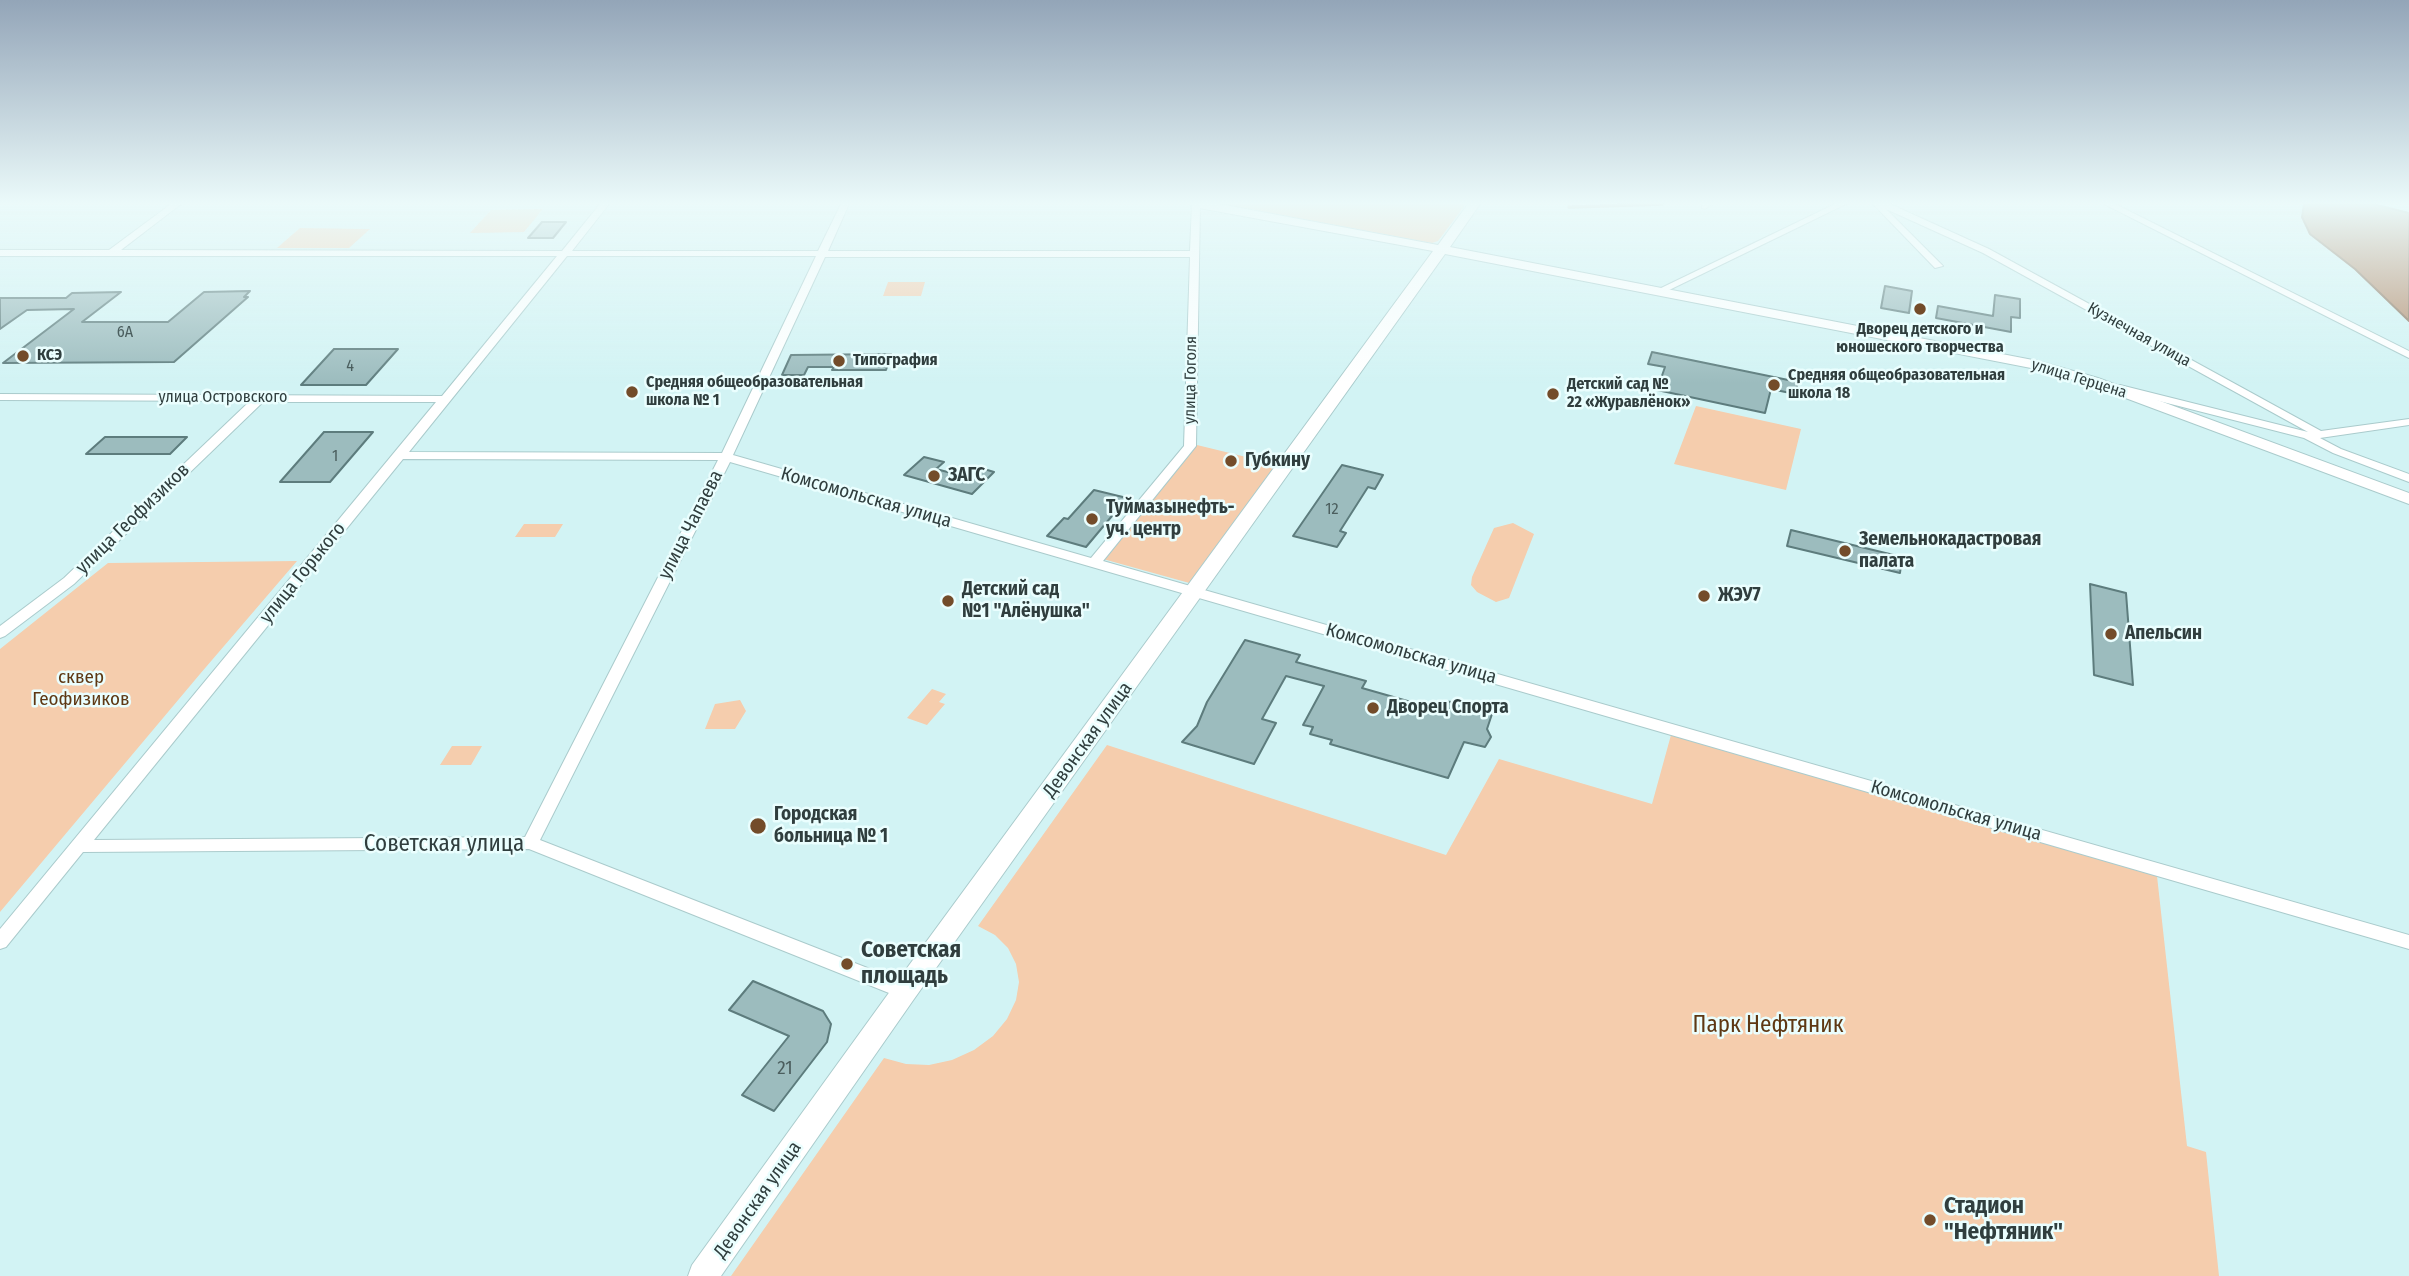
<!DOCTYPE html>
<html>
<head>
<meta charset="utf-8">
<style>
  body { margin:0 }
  canvas { display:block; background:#d2f3f4 }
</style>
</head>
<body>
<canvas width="2409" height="1276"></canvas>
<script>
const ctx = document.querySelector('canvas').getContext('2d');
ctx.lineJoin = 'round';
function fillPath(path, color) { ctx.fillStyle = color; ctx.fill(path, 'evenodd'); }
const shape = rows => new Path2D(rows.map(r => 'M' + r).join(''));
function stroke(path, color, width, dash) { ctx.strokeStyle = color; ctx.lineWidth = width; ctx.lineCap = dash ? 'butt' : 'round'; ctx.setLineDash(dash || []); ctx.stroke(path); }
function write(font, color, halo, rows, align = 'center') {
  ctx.font = font + ' "Fira Sans Condensed",sans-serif'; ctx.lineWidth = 5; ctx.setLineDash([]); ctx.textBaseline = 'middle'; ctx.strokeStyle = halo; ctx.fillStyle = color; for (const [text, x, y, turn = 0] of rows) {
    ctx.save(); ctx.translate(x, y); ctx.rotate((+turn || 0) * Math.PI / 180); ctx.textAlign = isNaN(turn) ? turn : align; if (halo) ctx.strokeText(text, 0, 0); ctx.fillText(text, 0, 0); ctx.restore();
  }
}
const green = shape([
  [1222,204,1466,204,1438,241,1432,243],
  [543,209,524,232,470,233,491,210],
  [300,228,370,229,349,248,277,248],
  [888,282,925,282,921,296,883,296],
  [1696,406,1801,429,1786,490,1674,464],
  [1197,445,1279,465,1193,584,1103,559],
  [1513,523,1534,534,1509,598,1496,602,1477,592,1471,585,1472,577,1494,528],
  [524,524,563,524,555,537,515,537],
  [297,561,200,674,0,912,0,649,108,563],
  [932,689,946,694,939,702,945,704,927,725,907,718],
  [740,700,746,711,735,729,705,729,715,704],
  [1671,735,2157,876,2187,1146,2206,1152,2219,1276,731,1276,884,1058,906,1064,929,1065,952,1060,974,1050,993,1036,1007,1019,1016,1000,1019,982,1016,964,1008,948,995,935,978,926,1107,745,1446,855,1499,759,1652,804],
  [452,746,482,746,471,765,440,765]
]);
const water = shape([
  [2304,204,2373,204,2409,213,2409,321,2355,269,2310,234,2302,217,2304,204]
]);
const stream = shape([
  [1569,207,1662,204]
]);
const building = shape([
  [542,222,566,222,553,238,528,238,542,222],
  [1885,286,1912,291,1909,313,1881,308,1885,286],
  [250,291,244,297,248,297,174,362,3,363,74,309,27,310,0,329,0,298,66,298,72,293,121,292,82,322,168,322,204,292,250,291],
  [1995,295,2020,299,2020,318,2011,317,2011,332,1936,318,1938,306,1993,316,1995,295],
  [334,349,398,349,366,385,301,385,334,349],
  [1652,352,1798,382,1795,394,1771,389,1765,413,1657,390,1665,367,1648,364,1652,352],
  [891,354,886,370,832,370,834,367,808,367,804,375,782,375,791,355,891,354],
  [324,432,373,432,330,482,280,482,324,432],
  [105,437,187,437,170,454,86,454,105,437],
  [924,457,944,462,936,469,963,476,974,466,994,472,972,494,904,475,924,457],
  [1342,465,1383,475,1375,489,1368,487,1340,531,1346,533,1337,547,1293,536,1342,465],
  [1094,490,1127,498,1086,547,1047,536,1064,518,1068,519,1094,490],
  [1791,530,1902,557,1900,573,1787,546,1791,530],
  [2090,584,2126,593,2133,685,2094,675,2090,584],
  [1245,640,1300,655,1296,662,1366,681,1362,688,1439,710,1443,701,1469,704,1492,714,1487,729,1491,737,1485,747,1464,742,1448,778,1330,744,1332,740,1310,734,1313,727,1303,725,1324,686,1286,676,1262,719,1276,723,1254,764,1182,742,1197,726,1207,702,1245,640],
  [753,981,823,1011,831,1024,827,1042,774,1111,742,1095,789,1036,729,1010,753,981]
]);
const minor = shape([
  [171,204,181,204,121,250,562,251,600,204,609,204,572,251,818,251,841,204,849,204,828,251,1190,251,1192,204,1200,204,1196,446,1103,561,2409,935,2409,949,730,462,540,840,911,985,914,991,911,997,905,999,899,997,529,849,83,852,6,947,0,949,0,929,436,402,263,402,74,584,5,636,0,638,0,626,64,578,250,401,0,400,0,394,442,396,557,256,0,256,0,250,109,250,171,204],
  [567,256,816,256,722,453,409,452,567,256],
  [825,257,1190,257,1184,446,1091,558,733,455,825,257],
  [403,459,718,460,525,837,94,840,403,459],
  [1702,204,1712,204,1705,209,1702,208,1702,204],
  [1835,204,1846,204,1665,292,1657,290,1835,204],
  [1873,204,1890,204,1989,249,2321,431,2409,419,2409,425,2320,438,2341,449,2409,474,2409,482,2333,453,2304,438,2116,390,2116,386,2120,385,2308,432,1983,253,1886,209,1943,266,1935,268,1873,204],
  [2104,204,2115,204,2409,351,2409,358,2104,204]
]);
const major = shape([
  [1193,204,1219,204,1438,245,1468,204,1480,204,1450,247,2038,361,2098,378,2409,493,2409,504,2088,384,2031,368,1445,254,914,999,721,1276,688,1276,692,1265,896,983,1433,251,1199,208,1193,204]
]);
const markers = [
  [1920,309,7,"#734c2a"],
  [23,356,7,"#734c2a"],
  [839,361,7,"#734c2a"],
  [1774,385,7,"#734c2a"],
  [632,392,7,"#734c2a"],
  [1553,394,7,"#734c2a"],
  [1231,461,7,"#734c2a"],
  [934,476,7,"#734c2a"],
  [1092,519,7,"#734c2a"],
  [1845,551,7,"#734c2a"],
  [1704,596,7,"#734c2a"],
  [948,601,7,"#734c2a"],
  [2111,634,7,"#734c2a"],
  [1373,708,7,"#734c2a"],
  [758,826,9,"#734c2a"],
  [847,964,7,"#734c2a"],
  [1930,1220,7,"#734c2a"]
];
const farPoinames = [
  ["Дворец детского и",1920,330,"center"],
  ["юношеского творчества",1920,348,"center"],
  ["КСЭ",37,356],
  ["Типография",853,361],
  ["Средняя общеобразовательная",1788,376],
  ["школа 18",1788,394],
  ["Средняя общеобразовательная",646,383],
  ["школа № 1",646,401],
  ["Детский сад №",1567,385],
  ["22 «Журавлёнок»",1567,403]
];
const numberNames = [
  ["6А",125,333],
  ["4",350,367],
  ["1",335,457],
  ["12",1332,510]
];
const farStreetnames = [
  ["Кузнечная улица",2139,335,29],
  ["улица Герцена",2079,379,17],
  ["улица Гоголя",1191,380,-89],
  ["улица Островского",223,398]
];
const poiNames = [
  ["Губкину",1245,461],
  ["ЗАГС",948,476],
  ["Туймазынефть-",1106,508],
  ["уч. центр",1106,530],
  ["Земельнокадастровая",1859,540],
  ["палата",1859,562],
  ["Детский сад",962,590],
  ["№1 \"Алёнушка\"",962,612],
  ["ЖЭУ7",1718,596],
  ["Апельсин",2125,634],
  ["Дворец Спорта",1387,708],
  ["Городская",774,815],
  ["больница № 1",774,837]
];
const streetNames = [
  ["Комсомольская улица",866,498,16],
  ["улица Геофизиков",133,519,-44],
  ["улица Чапаева",691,525,-63],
  ["улица Горького",303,573,-51],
  ["Комсомольская улица",1411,654,16],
  ["Девонская улица",1088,740,-54],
  ["Комсомольская улица",1956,811,16],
  ["Девонская улица",758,1200,-55]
];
const parkNames = [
  ["cквер",81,678],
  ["Геофизиков",81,700]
];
const nearNumbernames = [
  ["21",785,1069]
];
const nearStreetnames = [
  ["Советская улица",444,845]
];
const nearPoinames = [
  ["Советская",861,951],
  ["площадь",861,977],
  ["Стадион",1944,1207],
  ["\"Нефтяник\"",1944,1233]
];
const nearParknames = [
  ["Парк Нефтяник",1768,1026]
];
fillPath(green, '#f5cdad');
fillPath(water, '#b58f71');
stroke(water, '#8d7762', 2);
stroke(stream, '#8d7762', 3.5);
fillPath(building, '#9cbcbe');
stroke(building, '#5d7c7d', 2);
stroke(minor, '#aacbcc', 2);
stroke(major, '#aacbcc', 2);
fillPath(minor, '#fff');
fillPath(major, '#fff');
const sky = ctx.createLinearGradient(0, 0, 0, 383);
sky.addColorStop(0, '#93a5b8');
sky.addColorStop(0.53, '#ebfafa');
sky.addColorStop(1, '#ebfafa00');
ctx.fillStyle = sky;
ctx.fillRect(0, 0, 2409, 383);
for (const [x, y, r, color] of markers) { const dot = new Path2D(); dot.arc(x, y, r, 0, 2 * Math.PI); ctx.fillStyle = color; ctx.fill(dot); stroke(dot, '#eafefe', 2.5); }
write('bold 16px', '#303e3e', '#eafefe', farPoinames, 'left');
write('16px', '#4b5e5e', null, numberNames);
write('16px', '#303e3e', '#eafefe', farStreetnames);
write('bold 19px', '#303e3e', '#eafefe', poiNames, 'left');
write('19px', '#303e3e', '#eafefe', streetNames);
write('19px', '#5e3813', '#eafefe', parkNames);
write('19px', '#4b5e5e', null, nearNumbernames);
write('23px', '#303e3e', '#eafefe', nearStreetnames);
write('bold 23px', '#303e3e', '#eafefe', nearPoinames, 'left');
write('23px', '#5e3813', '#eafefe', nearParknames);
</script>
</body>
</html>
